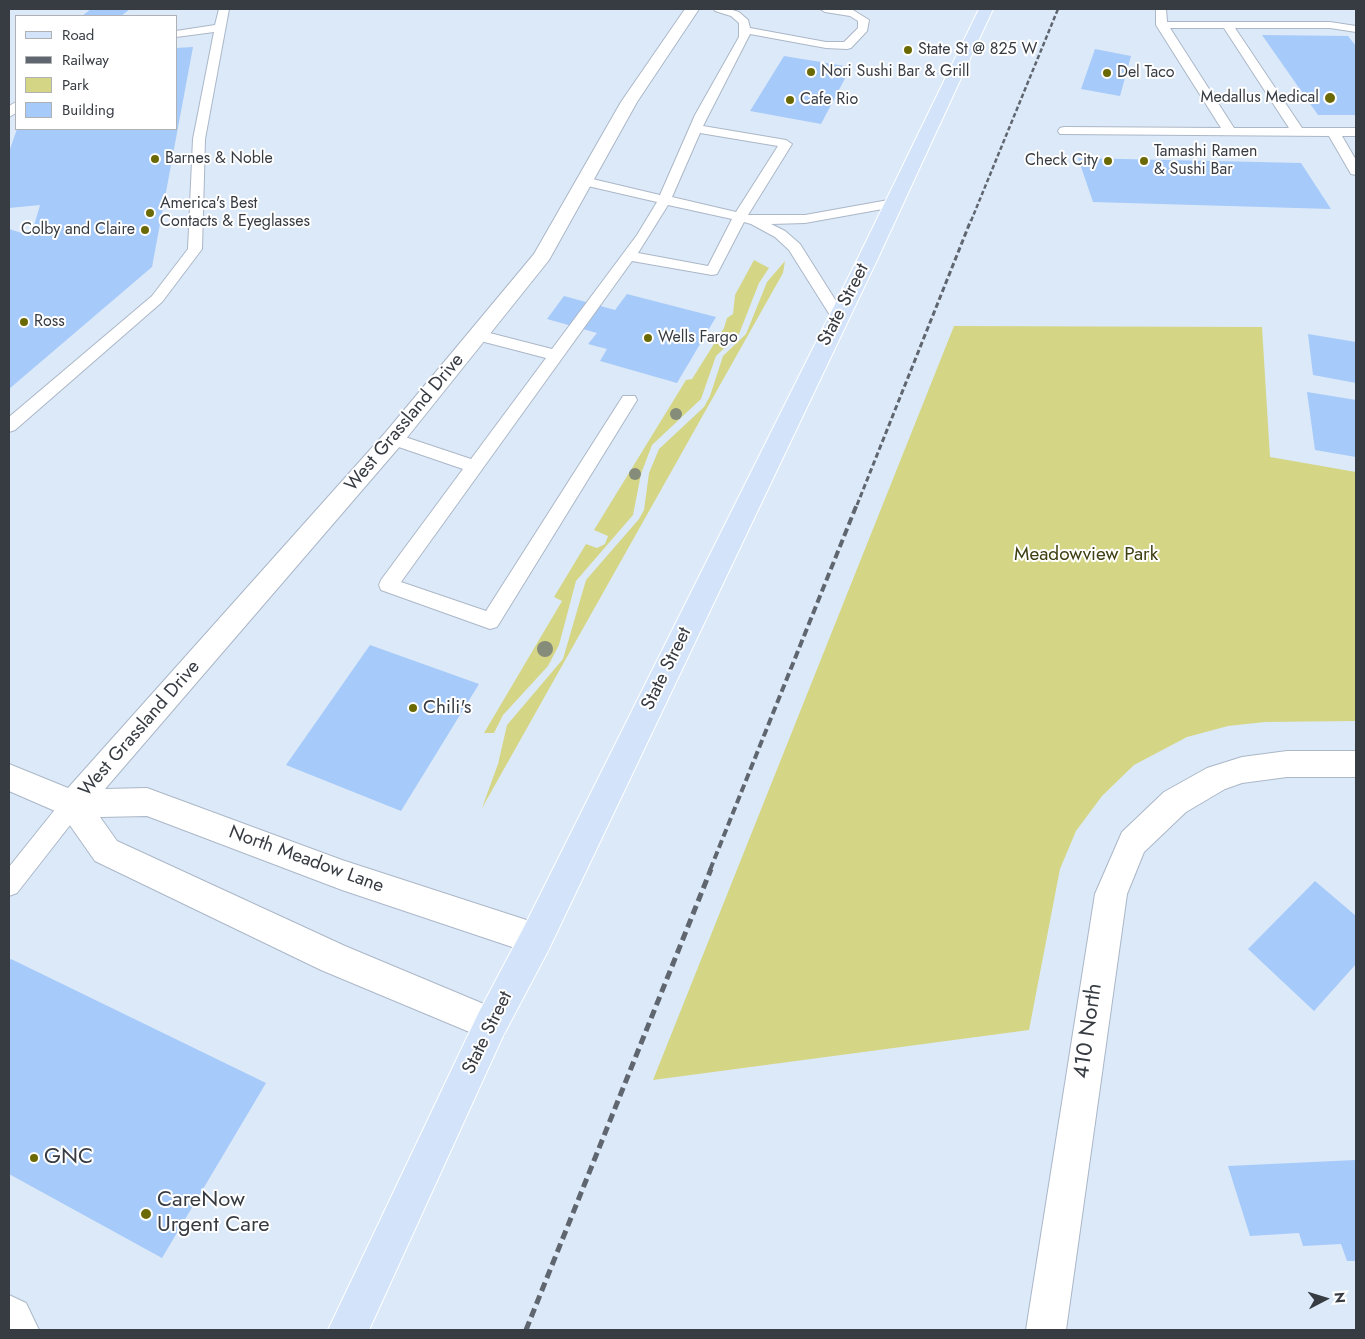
<!DOCTYPE html>
<html>
<head>
<meta charset="utf-8">
<style>
  body { margin:0 }
  #map { position:relative; width:1365px; height:1339px; overflow:hidden; background:#dce9f9; font-family:Jost,sans-serif }
  canvas { display:block }
  .frame { position:absolute; inset:0; border:10px solid #373c43; pointer-events:none }
  .legend { position:absolute; left:15px; top:15px; width:162px; height:115px; box-sizing:border-box; background:#fff; border:1px solid #afb1b4; margin:0; padding:6px 9px; list-style:none; font-size:15px; color:#373c43 }
  .legend li { display:flex; align-items:center; gap:10px; height:25px }
  .legend b { width:25px; border:1px solid #afb1b4 }
  .north { position:absolute; left:1300px; top:1274px; width:50px; height:50px; -webkit-text-stroke:4px #fff; paint-order:stroke; rotate:85deg; font-size:14px; font-weight:700; line-height:20px; text-align:center; color:#373c43 }
  .north::after { content:''; display:block; margin:auto; width:18px; height:22px; background:#373c43; clip-path:polygon(50% 0,100% 100%,50% 72%,0 100%) }
</style>
</head>
<body>
<div id="map">
<canvas width="1365" height="1339"></canvas>
<div class="frame"></div>
<ul class="legend">
<li><b style="height:6px;background:#d2e3fa"></b>Road</li>
<li><b style="height:6px;background:#5f666f"></b>Railway</li>
<li><b style="height:14px;background:#d5d685"></b>Park</li>
<li><b style="height:14px;background:#a6caf9"></b>Building</li>
</ul>
<div class="north">N</div>
</div>
<script>
const ctx = document.querySelector('canvas').getContext('2d');
ctx.lineJoin = 'round';
function fillPath(path, color) { ctx.fillStyle = color; ctx.fill(path, 'evenodd'); }
const shape = rows => new Path2D(rows.map(r => 'M' + r).join(''));
function stroke(path, color, width, dash) { ctx.strokeStyle = color; ctx.lineWidth = width; ctx.lineCap = dash ? 'butt' : 'round'; ctx.setLineDash(dash || []); ctx.stroke(path); }
function write(font, color, halo, rows, align = 'center') {
  ctx.font = font + ' Jost,sans-serif'; ctx.lineWidth = 4; ctx.setLineDash([]); ctx.textBaseline = 'middle'; ctx.strokeStyle = halo; ctx.fillStyle = color; for (const [text, x, y, turn = 0] of rows) {
    ctx.save(); ctx.translate(x, y); ctx.rotate((+turn || 0) * Math.PI / 180); ctx.textAlign = isNaN(turn) ? turn : align; if (halo) ctx.strokeText(text, 0, 0); ctx.fillText(text, 0, 0); ctx.restore();
  }
}
const green = shape([
  [754,260,769,268,759,283,739,334,716,356,701,399,652,445,641,474,633,515,576,581,559,645,548,666,503,715,494,733,484,733,562,601,554,597,586,544,597,548,605,544,608,536,594,530,686,380,692,379,724,328,727,318,733,314,735,295],
  [785,261,783,273,482,808,498,764,507,725,563,659,586,580,639,519,644,510,649,473,659,449,704,407,710,396,723,356,746,334,767,282],
  [954,326,1262,327,1270,457,1356,472,1356,721,1265,722,1228,726,1187,737,1134,765,1102,796,1076,831,1060,869,1029,1030,653,1080]
]);
const building = shape([
  [91,9,130,9,121,16,82,16],
  [1262,35,1348,36,1356,46,1356,115,1318,115],
  [193,47,152,267,9,389,9,229,31,236,40,205,9,208,9,152,17,129,176,129,176,48],
  [1095,49,1131,56,1120,96,1081,89],
  [784,56,851,67,821,124,750,111],
  [1078,158,1301,163,1331,209,1093,202],
  [627,294,716,317,677,383,600,361,607,349,588,344,597,333,547,319,564,296,615,310],
  [1308,334,1356,342,1356,383,1313,375],
  [1307,392,1356,400,1356,457,1315,450],
  [370,645,479,684,401,811,286,765],
  [1315,881,1356,916,1356,964,1314,1011,1248,949],
  [11,959,266,1083,162,1258,9,1174,9,961],
  [1356,1160,1356,1261,1347,1261,1341,1244,1303,1246,1299,1233,1250,1236,1228,1166]
]);
const service = shape([
  [219,9,229,9,205,139,202,249,162,302,15,430,9,432,9,417,152,296,188,249,193,139,214,32,176,37,176,31,215,25,219,9],
  [714,9,729,9,739,12,748,20,750,28,826,42,844,42,858,28,858,21,850,16,825,12,820,9,853,10,869,20,867,31,851,48,847,49,826,48,750,34,703,126,786,140,792,144,748,215,805,215,894,199,899,200,901,203,894,207,805,223,771,224,785,231,800,244,846,317,843,320,833,320,789,250,775,237,751,224,744,222,717,274,712,275,632,261,401,582,486,611,623,396,635,396,637,400,497,627,490,629,381,590,379,585,381,580,463,469,387,443,385,439,387,435,393,433,471,459,546,358,473,339,470,335,478,330,552,349,637,235,657,202,579,184,577,181,584,177,660,195,695,115,739,37,739,23,731,16,715,11,714,9],
  [700,133,778,146,736,212,672,197,700,133],
  [668,205,732,219,708,266,638,253,668,205],
  [1156,9,1166,9,1167,22,1330,22,1356,26,1356,32,1330,28,1235,28,1302,128,1356,128,1356,136,1342,136,1356,160,1356,175,1351,174,1329,136,1060,134,1058,131,1060,128,1064,127,1221,128,1156,25,1156,9],
  [1170,28,1224,28,1289,128,1234,128,1170,28],
  [16,102,16,113,9,117,9,106,16,102],
  [73,794,81,797,84,804,81,811,17,893,9,896,9,867,65,797,73,794],
  [9,1295,26,1303,39,1330,9,1330,9,1295]
]);
const minor = shape([
  [1287,751,1356,751,1356,777,1287,777,1242,783,1225,789,1186,812,1144,852,1127,894,1066,1330,1026,1330,1095,894,1122,832,1164,792,1207,768,1242,757,1287,751]
]);
const tertiary = shape([
  [685,9,699,9,637,102,549,260,401,445,105,789,147,788,342,860,548,927,552,939,548,951,536,955,342,890,147,816,100,817,117,841,345,946,503,1012,508,1024,503,1036,491,1041,321,970,95,861,62,814,9,791,9,764,68,788,385,433,534,254,621,102,685,9]
]);
const primary = shape([
  [979,9,993,9,878,258,548,951,503,1036,369,1330,328,1330,479,1012,524,927,858,258,979,9]
]);
const railFar3 = shape([
  [971,221,1058,9]
]);
const railFar2 = shape([
  [857,505,971,220]
]);
const railFar1 = shape([
  [710,870,857,504]
]);
const rail = shape([
  [526,1330,711,869]
]);
const trees = [
  [676,414,6],
  [635,474,6],
  [545,649,8]
];
const markers = [
  [908,50,5,"#6a6904"],
  [811,72,5,"#6a6904"],
  [1107,73,5,"#6a6904"],
  [1330,98,6,"#6a6904"],
  [790,100,5,"#6a6904"],
  [155,159,5,"#6a6904"],
  [1108,161,5,"#6a6904"],
  [1144,161,5,"#6a6904"],
  [150,213,5,"#6a6904"],
  [145,230,5,"#6a6904"],
  [24,322,5,"#6a6904"],
  [648,338,5,"#6a6904"],
  [413,708,5,"#6a6904"],
  [34,1158,5,"#6a6904"],
  [146,1214,6,"#6a6904"]
];
const farPoinames = [
  ["State St @ 825 W",918,50],
  ["Nori Sushi Bar & Grill",821,72],
  ["Del Taco",1117,73],
  ["Medallus Medical",1319,98,"right"],
  ["Cafe Rio",800,100],
  ["Tamashi Ramen",1154,152],
  ["& Sushi Bar",1154,170],
  ["Barnes & Noble",165,159],
  ["Check City",1098,161,"right"],
  ["America's Best",160,204],
  ["Contacts & Eyeglasses",160,222],
  ["Colby and Claire",135,230,"right"],
  ["Ross",34,322],
  ["Wells Fargo",658,338]
];
const streetNames = [
  ["State Street",844,305,-63],
  ["West Grassland Drive",405,423,-50],
  ["State Street",667,669,-64],
  ["West Grassland Drive",140,729,-49],
  ["North Meadow Lane",306,860,20],
  ["State Street",488,1033,-64]
];
const parkNames = [
  ["Meadowview Park",1086,555]
];
const poiNames = [
  ["Chili's",423,708]
];
const nearStreetnames = [
  ["410 North",1089,1031,-82]
];
const nearPoinames = [
  ["GNC",44,1158],
  ["CareNow",157,1201],
  ["Urgent Care",157,1226]
];
fillPath(green, '#d5d685');
fillPath(building, '#a6caf9');
stroke(service, '#abb7c7', 2);
stroke(minor, '#abb7c7', 2);
stroke(tertiary, '#abb7c7', 2);
stroke(primary, '#fff', 2);
fillPath(service, '#fff');
fillPath(minor, '#fff');
fillPath(tertiary, '#fff');
fillPath(primary, '#d2e3fa');
stroke(railFar3, '#5f666f', 2.5, [4.5, 2.5]);
stroke(railFar2, '#5f666f', 3, [5.5, 3]);
stroke(railFar1, '#5f666f', 4, [8, 4]);
stroke(rail, '#5f666f', 5, [9, 5]);
ctx.fillStyle = '#868c7a';
for (const [x, y, r] of trees) { ctx.beginPath(); ctx.arc(x, y, r, 0, 2 * Math.PI); ctx.fill(); }
for (const [x, y, r, color] of markers) { const dot = new Path2D(); dot.arc(x, y, r, 0, 2 * Math.PI); ctx.fillStyle = color; ctx.fill(dot); stroke(dot, '#fff', 2); }
write('16px', '#373c43', '#fff', farPoinames, 'left');
write('19px', '#373c43', '#fff', streetNames);
write('19px', '#3f3f13', '#fff', parkNames);
write('19px', '#373c43', '#fff', poiNames, 'left');
write('22px', '#373c43', '#fff', nearStreetnames);
write('22px', '#373c43', '#fff', nearPoinames, 'left');
</script>
</body>
</html>
